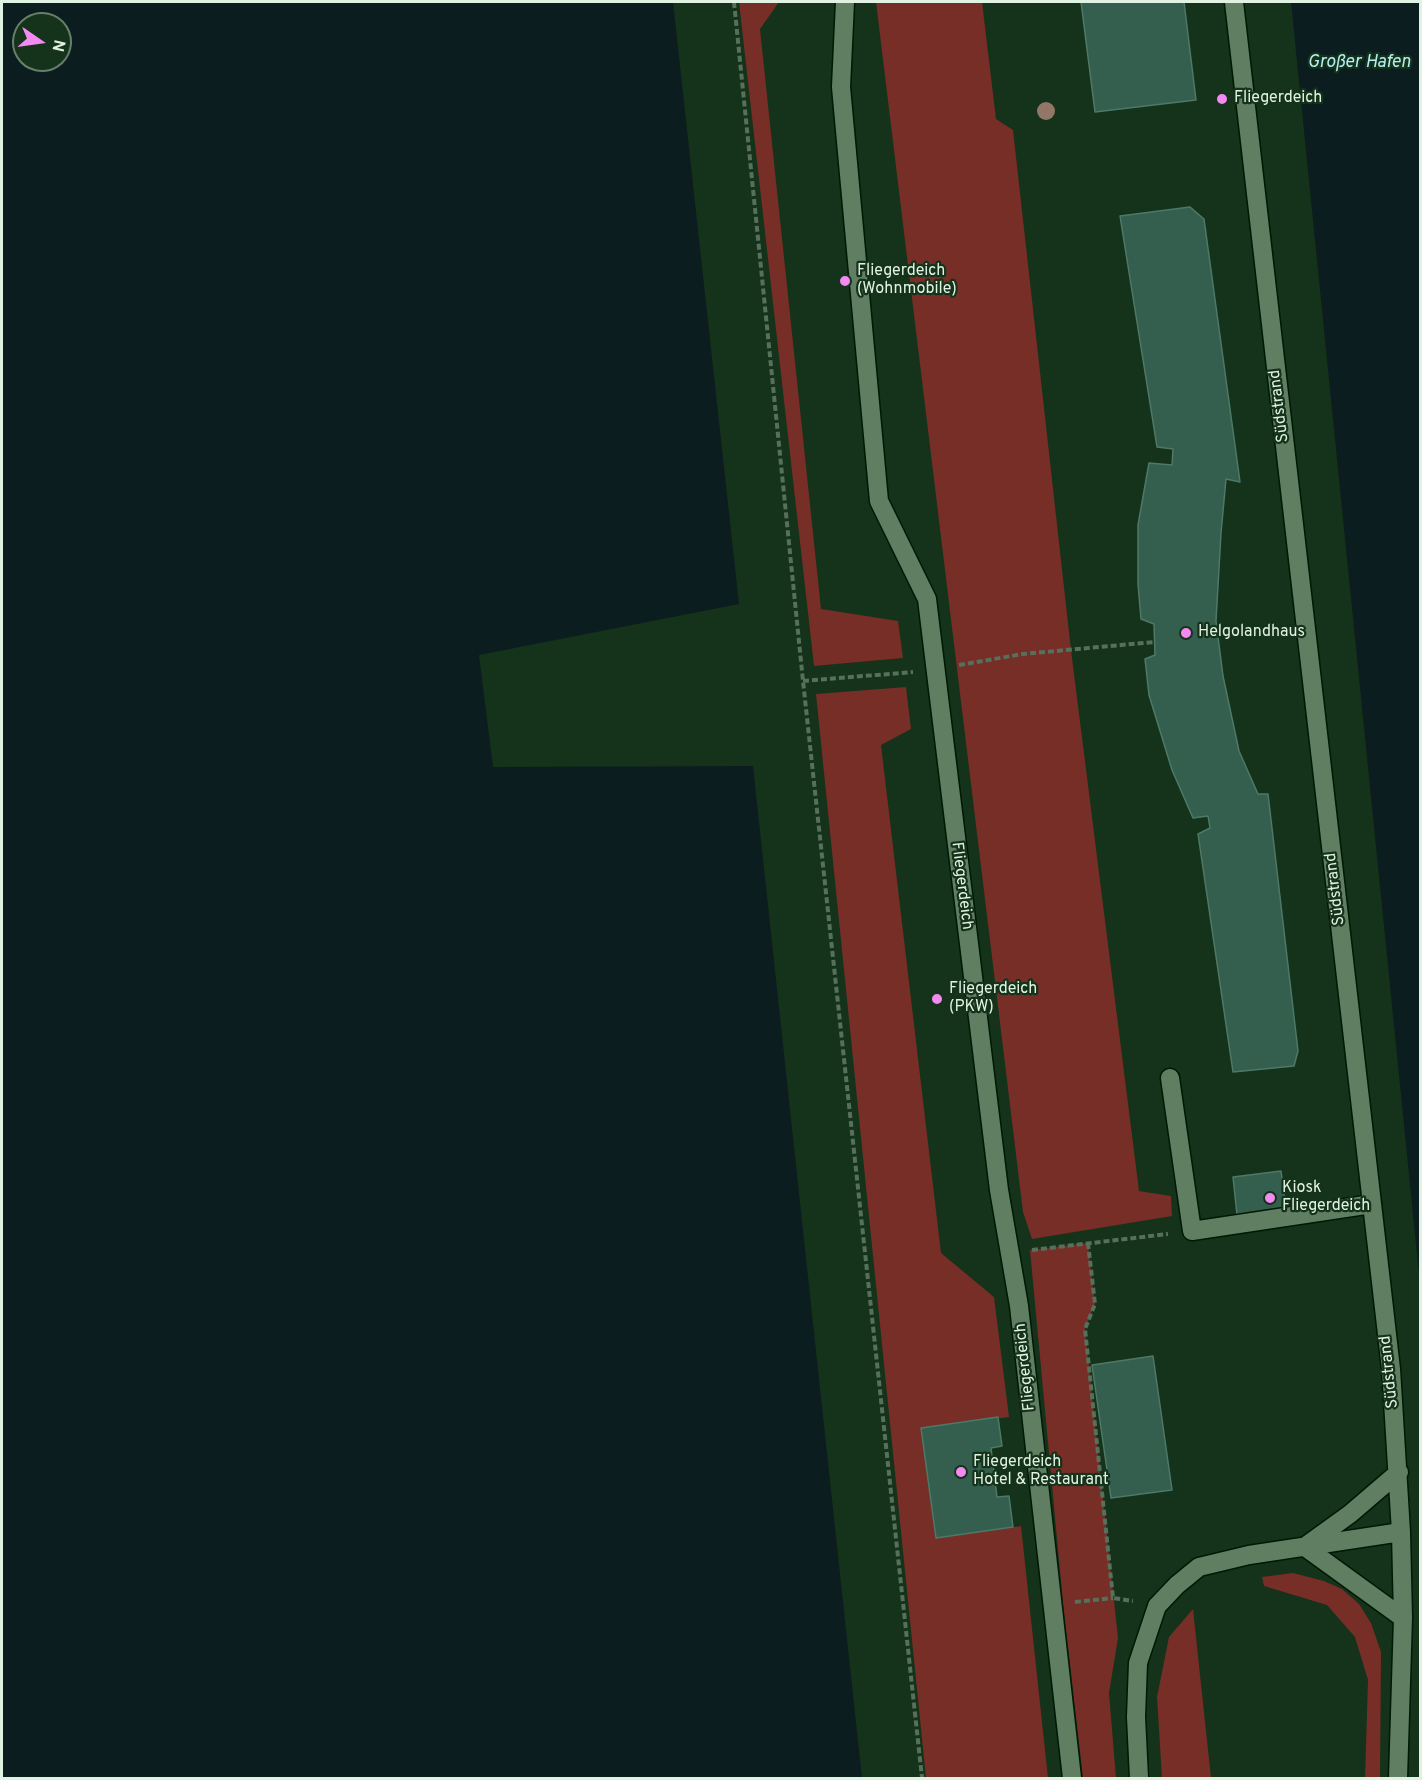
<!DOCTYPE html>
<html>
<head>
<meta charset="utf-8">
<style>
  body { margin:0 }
  #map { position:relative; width:1422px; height:1780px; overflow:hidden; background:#15321a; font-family:Overpass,sans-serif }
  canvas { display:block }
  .frame { position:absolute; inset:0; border:3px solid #e0f2e2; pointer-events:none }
  .north { position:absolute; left:12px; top:12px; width:60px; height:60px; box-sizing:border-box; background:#15321a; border:2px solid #667f6a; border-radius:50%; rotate:103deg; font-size:16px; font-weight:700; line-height:24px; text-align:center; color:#e0f2e2 }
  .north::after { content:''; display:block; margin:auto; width:21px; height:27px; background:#f38af1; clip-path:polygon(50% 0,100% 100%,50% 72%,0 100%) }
</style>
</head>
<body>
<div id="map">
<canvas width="1422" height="1780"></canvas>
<div class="frame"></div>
<div class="north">N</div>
</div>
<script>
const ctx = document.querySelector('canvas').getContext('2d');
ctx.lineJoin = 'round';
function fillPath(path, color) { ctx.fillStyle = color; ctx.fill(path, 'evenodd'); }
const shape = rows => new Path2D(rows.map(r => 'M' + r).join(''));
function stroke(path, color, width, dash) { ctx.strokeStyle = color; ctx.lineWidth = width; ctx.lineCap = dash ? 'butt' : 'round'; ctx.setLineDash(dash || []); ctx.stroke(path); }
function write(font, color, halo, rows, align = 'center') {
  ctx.font = font + ' Overpass,sans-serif'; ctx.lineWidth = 4.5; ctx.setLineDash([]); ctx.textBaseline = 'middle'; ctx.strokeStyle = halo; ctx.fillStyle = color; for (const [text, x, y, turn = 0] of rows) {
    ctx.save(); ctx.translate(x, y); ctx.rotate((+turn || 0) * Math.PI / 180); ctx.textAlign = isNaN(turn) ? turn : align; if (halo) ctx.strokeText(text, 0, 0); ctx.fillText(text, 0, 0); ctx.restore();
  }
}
const green = shape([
  [739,2,779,2,760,29,821,609,898,621,903,658,814,666],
  [876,2,982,2,996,119,1013,130,1071,650,1139,1191,1171,1196,1172,1216,1032,1239,1023,1212],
  [906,687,911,729,881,745,941,1253,994,1297,1009,1417,921,1428,936,1538,1021,1526,1048,1778,926,1778,816,694],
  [1088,1243,1095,1304,1085,1329,1118,1638,1109,1693,1116,1778,1083,1778,1063,1603,1030,1250],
  [1293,1573,1324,1581,1342,1589,1359,1604,1371,1623,1381,1652,1380,1778,1365,1778,1368,1680,1355,1637,1327,1605,1264,1586,1262,1577],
  [1193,1609,1211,1778,1162,1778,1157,1697,1169,1637]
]);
const water = shape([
  [2,2,673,2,739,604,479,655,493,767,753,766,862,1778,2,1778],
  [24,24,60,24,60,60,24,60],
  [1291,2,1420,2,1420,1284]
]);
const building = shape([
  [1081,2,1184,2,1196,100,1095,112,1081,2],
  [1190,207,1204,219,1240,482,1226,479,1221,533,1216,621,1223,676,1239,751,1258,794,1268,794,1298,1051,1294,1066,1233,1072,1198,834,1210,828,1208,816,1193,818,1172,770,1149,695,1145,659,1155,655,1154,624,1141,619,1138,584,1138,525,1149,463,1172,465,1173,449,1157,447,1120,216,1190,207],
  [1281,1171,1286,1208,1237,1215,1233,1177,1281,1171],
  [1153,1356,1172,1490,1111,1498,1092,1365,1153,1356],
  [998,1417,1002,1446,991,1448,997,1497,1009,1496,1013,1527,936,1538,921,1428,998,1417]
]);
const path = shape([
  [734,2,803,681,922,1778],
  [959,665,1023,654,1154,642],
  [803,681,913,672],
  [1088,1243,1095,1304,1085,1329,1113,1598,1133,1601],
  [1032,1250,1168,1234],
  [1075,1602,1113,1598]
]);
const minor = shape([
  [845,2,841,87,879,501,927,599,999,1190,1019,1306,1072,1778],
  [1234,2,1391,1369,1401,1532,1403,1618,1398,1778],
  [1170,1078,1192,1231,1372,1204],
  [1307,1545,1350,1514,1399,1472],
  [1305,1547,1403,1618],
  [1139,1778,1136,1717,1138,1663,1157,1606,1177,1585,1199,1567,1249,1555,1401,1532]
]);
const trees = [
  [1046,111]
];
const markers = [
  [1222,99,6,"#f38af1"],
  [845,281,6,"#f38af1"],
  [1186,633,6,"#f38af1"],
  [937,999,6,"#f38af1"],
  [1270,1198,6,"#f38af1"],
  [961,1472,6,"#f38af1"]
];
const poiNames = [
  ["Fliegerdeich",1234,99],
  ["Fliegerdeich",857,272],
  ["(Wohnmobile)",857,290],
  ["Helgolandhaus",1198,633],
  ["Fliegerdeich",949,990],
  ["(PKW)",949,1008],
  ["Kiosk",1282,1189],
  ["Fliegerdeich",1282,1207],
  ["Fliegerdeich",973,1463],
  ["Hotel & Restaurant",973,1481]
];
const streetNames = [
  ["Südstrand",1280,406,-97],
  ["Fliegerdeich",961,886,83],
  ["Südstrand",1336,889,-97],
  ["Fliegerdeich",1026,1367,-96],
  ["Südstrand",1390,1372,-96]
];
const waterNames = [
  ["Großer Hafen",1359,63]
];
fillPath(green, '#762e27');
fillPath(water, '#0c1d20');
fillPath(building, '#345f4f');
stroke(building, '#4d7968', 1.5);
stroke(minor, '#001904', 21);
stroke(path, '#57705b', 4, [6, 3]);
stroke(minor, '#5f7e62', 18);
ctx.fillStyle = '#927666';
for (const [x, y] of trees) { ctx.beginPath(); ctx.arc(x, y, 9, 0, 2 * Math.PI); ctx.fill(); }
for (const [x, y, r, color] of markers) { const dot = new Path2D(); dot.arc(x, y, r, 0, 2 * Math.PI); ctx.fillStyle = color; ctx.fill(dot); stroke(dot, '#15321a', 2); }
write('16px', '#e0f2e2', '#15321a', poiNames, 'left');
write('16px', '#e0f2e2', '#15321a', streetNames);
write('italic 18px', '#b5eef7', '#15321a', waterNames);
</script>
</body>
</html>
